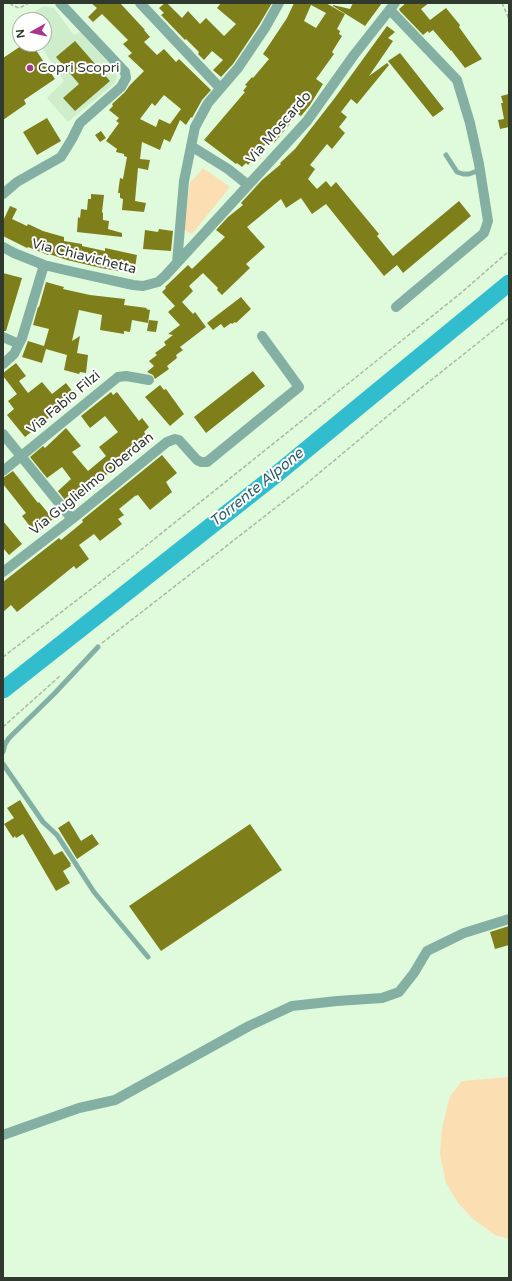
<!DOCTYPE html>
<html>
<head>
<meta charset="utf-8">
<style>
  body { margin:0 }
  #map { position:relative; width:512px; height:1281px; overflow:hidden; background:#e0fbdc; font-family:"Varela Round",sans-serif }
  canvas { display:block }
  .frame { position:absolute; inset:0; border:4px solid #2f392d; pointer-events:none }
  .north { position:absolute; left:12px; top:12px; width:40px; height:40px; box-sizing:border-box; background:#fff; border:1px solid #acb0ab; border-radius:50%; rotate:262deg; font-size:11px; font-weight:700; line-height:16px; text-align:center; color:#2f392d }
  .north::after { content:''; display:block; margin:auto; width:14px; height:18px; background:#aa358f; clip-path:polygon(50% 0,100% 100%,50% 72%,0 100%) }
</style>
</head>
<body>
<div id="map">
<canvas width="512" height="1281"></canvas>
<div class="frame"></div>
<div class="north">N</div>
</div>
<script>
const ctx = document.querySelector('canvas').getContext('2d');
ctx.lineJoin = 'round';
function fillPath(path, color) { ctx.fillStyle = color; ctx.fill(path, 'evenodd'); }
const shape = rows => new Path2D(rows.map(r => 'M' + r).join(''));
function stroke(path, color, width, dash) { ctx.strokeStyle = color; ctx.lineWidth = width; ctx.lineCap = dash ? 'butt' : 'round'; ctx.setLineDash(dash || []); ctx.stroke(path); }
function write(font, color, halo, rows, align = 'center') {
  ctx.font = font + ' "Varela Round",sans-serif'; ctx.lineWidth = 4; ctx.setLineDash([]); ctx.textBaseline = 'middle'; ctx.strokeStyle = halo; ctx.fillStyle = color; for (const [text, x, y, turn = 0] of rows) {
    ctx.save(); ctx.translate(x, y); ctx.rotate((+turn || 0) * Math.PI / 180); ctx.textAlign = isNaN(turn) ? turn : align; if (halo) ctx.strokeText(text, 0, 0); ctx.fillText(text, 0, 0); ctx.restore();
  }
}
const built = shape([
  [43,6,54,8,74,35,80,32,116,71,117,78,114,84,68,122,47,98,64,81,39,44,44,44,44,20,23,20]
]);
const green = shape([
  [203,168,230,187,192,234,184,230,190,183],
  [509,1077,509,1239,495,1235,473,1219,458,1203,446,1183,440,1154,442,1128,450,1096,462,1081]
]);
const river = shape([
  [3,690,278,473,509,283]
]);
const building = shape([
  [91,3,120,3,145,30,144,30,150,37,144,42,157,55,164,49,176,62,179,59,211,90,202,100,192,118,191,117,186,125,180,120,170,142,164,139,160,150,142,142,140,159,150,160,148,170,138,168,135,201,146,203,144,212,122,210,123,199,120,198,120,193,118,193,120,178,123,179,127,157,124,156,124,154,116,152,117,149,106,141,119,123,116,121,119,118,109,110,113,106,112,104,125,92,130,85,144,71,128,56,132,53,123,44,128,40,102,14,93,22,88,17,97,8],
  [164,95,181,109,170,124,159,119,156,127,140,119,152,103,155,106],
  [165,3,167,3,182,18,188,11,200,24,206,18,224,36,236,24,217,8,221,3,272,3,259,25,233,64,221,77,213,70,223,60,212,51,204,60,198,54,199,52,186,39,185,40,161,15,164,13,159,8],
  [294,3,326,3,345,14,337,29,340,31,339,34,342,36,332,52,334,54,316,79,323,84,310,105,301,116,298,114,274,143,270,139,248,165,246,163,242,167,237,163,236,164,204,140,245,92,243,91,247,86,245,85,252,77,253,78,269,59,263,54,287,18],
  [311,5,326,13,316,28,304,21],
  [353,3,382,3,365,26,333,6,333,5,350,9],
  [406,3,429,3,421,9,430,20,446,8,460,25,459,27,482,59,465,68,451,50,451,51,433,30,429,33,428,31,423,35,400,11,399,9],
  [387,26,395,32,388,38,393,41,369,76,387,63,389,65,357,104,351,99,341,112,347,117,339,127,345,133,332,149,327,144,310,165,315,169,308,179,317,189,326,181,331,187,336,182,379,234,377,236,393,256,459,201,471,216,403,273,397,265,384,276,326,204,312,214,301,198,286,208,281,199,247,227,265,247,246,264,250,268,222,295,217,290,218,288,203,273,189,286,193,291,182,302,193,314,195,312,206,327,180,347,183,350,176,355,177,358,167,366,169,369,155,379,153,375,147,372,154,366,149,361,157,355,155,353,166,345,164,342,173,335,168,334,180,325,168,312,175,306,162,292,166,288,165,287,188,265,192,269,225,237,216,230,228,217,243,205,241,203,262,180,281,164,280,163,295,149,334,99],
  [75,41,110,81,75,111,63,98,79,84,56,57],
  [24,44,32,44,55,79,24,100,26,104,3,120,3,58],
  [400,53,444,109,433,117,388,61],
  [509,94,509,127,500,129,498,120,504,119,501,103,503,103,501,96],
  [47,118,61,141,37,155,23,132],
  [101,131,106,138,100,142,95,135],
  [91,194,104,195,102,212,103,213,103,220,109,221,108,229,122,233,122,237,77,232,78,217,80,218,81,209,87,210,88,199,91,199],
  [10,206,17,209,12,219,27,226,28,224,43,231,64,237,64,241,82,244,82,246,105,251,105,248,137,255,134,274,101,268,67,260,49,254,48,255,28,247,27,248,3,236,3,221],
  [159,229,173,231,171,251,143,249,145,230,158,232],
  [3,273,22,278,6,331,3,331],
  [46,282,64,287,63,289,90,295,125,299,124,305,147,308,146,309,150,310,148,323,132,320,130,332,124,331,124,334,100,330,102,315,79,310,72,341,80,336,77,353,88,355,86,373,80,372,79,374,64,370,67,355,46,349,42,363,22,357,28,341,44,346,49,329,33,325,38,307,39,307],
  [241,297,251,309,236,323,235,322,232,324,231,323,224,328,221,324,213,330,207,323],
  [149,320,158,321,156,332,147,331],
  [16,363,26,376,19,381,28,393,42,382,52,394,66,383,76,396,25,437,7,415,14,409,8,401,17,394,3,376,3,373],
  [253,371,265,386,206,433,194,417],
  [160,385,164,390,166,389,184,414,170,426,145,397],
  [111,392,113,395,117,392,139,421,142,418,149,427,144,432,151,441,137,452,136,450,125,459,126,460,119,466,118,465,92,487,68,504,58,491,71,479,62,467,47,478,30,457,43,446,45,448,66,428,81,446,72,452,88,471,106,456,99,447,118,432,105,416,90,428,81,416],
  [162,455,177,473,166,482,172,492,150,510,138,495,135,496,119,509,124,515,118,519,122,524,100,541,94,534,79,545,89,559,76,569,74,566,17,612,11,605,3,612,3,582,59,538,61,540,83,522,82,520],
  [13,471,38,503,39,502,53,519,36,534,22,516,26,513,3,484,3,478],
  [3,521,22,544,9,555,3,548],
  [20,800,54,855,62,851,71,864,70,864,71,866,63,871,70,883,56,891,23,834,16,838,15,836,13,838,4,824,14,818,7,808],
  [69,821,81,841,92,834,99,844,77,859,58,828],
  [250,824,282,870,161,951,129,906],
  [509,926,509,945,495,949,490,932]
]);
const path = shape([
  [10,3,12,5,19,8,29,3],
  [502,3,509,19],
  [102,643,306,484,420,389,509,318],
  [3,657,112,573,461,293,509,251],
  [3,727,61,675]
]);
const lane = shape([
  [446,155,457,172,463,174,469,174,480,170],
  [3,752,5,744,9,738,54,694,98,647],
  [3,764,43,822,57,835,94,892,148,957]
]);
const street = shape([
  [140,3,220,88],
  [390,10,457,80,470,123,479,164,488,221,484,233,396,307],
  [191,146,228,169,248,185],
  [3,194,17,182,61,157,72,139,80,123,121,87,126,78,125,72,60,3],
  [3,247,14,253,44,265,74,272,133,285,143,286,158,282,165,276,307,121,354,55,395,3],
  [177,263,184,181,195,127,208,103,238,68,265,28,279,3],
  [3,337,19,344],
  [3,364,14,354,22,338,44,265],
  [3,434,72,519],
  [3,471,118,377,126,376,149,380],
  [3,572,72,519,167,442,175,439,179,440,197,460,201,462,207,462,299,387,262,336],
  [3,1135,79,1108,115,1100,249,1026,292,1006,337,1001,382,998,399,992,414,973,427,951,464,933,509,919]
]);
const markers = [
  [30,68,4,"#aa358f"]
];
const poiNames = [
  ["Copri Scopri",38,68]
];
const streetNames = [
  ["Via Moscardo",279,128,-49],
  ["Via Chiavichetta",84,257,14],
  ["Via Fabio Filzi",64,403,-40],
  ["Via Guglielmo Oberdan",92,484,-39]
];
const waterNames = [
  ["Torrente Alpone",257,488,-39]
];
fillPath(built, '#ceedca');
fillPath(green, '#fcdeb3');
stroke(river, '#32bdce', 17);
fillPath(building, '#7e7e1b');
stroke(path, '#a5baa2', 1.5, [4, 2]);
stroke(lane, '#83b0a3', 5);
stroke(street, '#83b0a3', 10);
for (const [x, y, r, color] of markers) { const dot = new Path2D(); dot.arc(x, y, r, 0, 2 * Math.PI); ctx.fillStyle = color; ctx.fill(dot); stroke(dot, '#fff', 1.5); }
write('14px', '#2f392d', '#fff', poiNames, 'left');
write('14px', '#2f392d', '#fff', streetNames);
write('italic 15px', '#2b6168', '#fff', waterNames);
</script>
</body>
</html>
